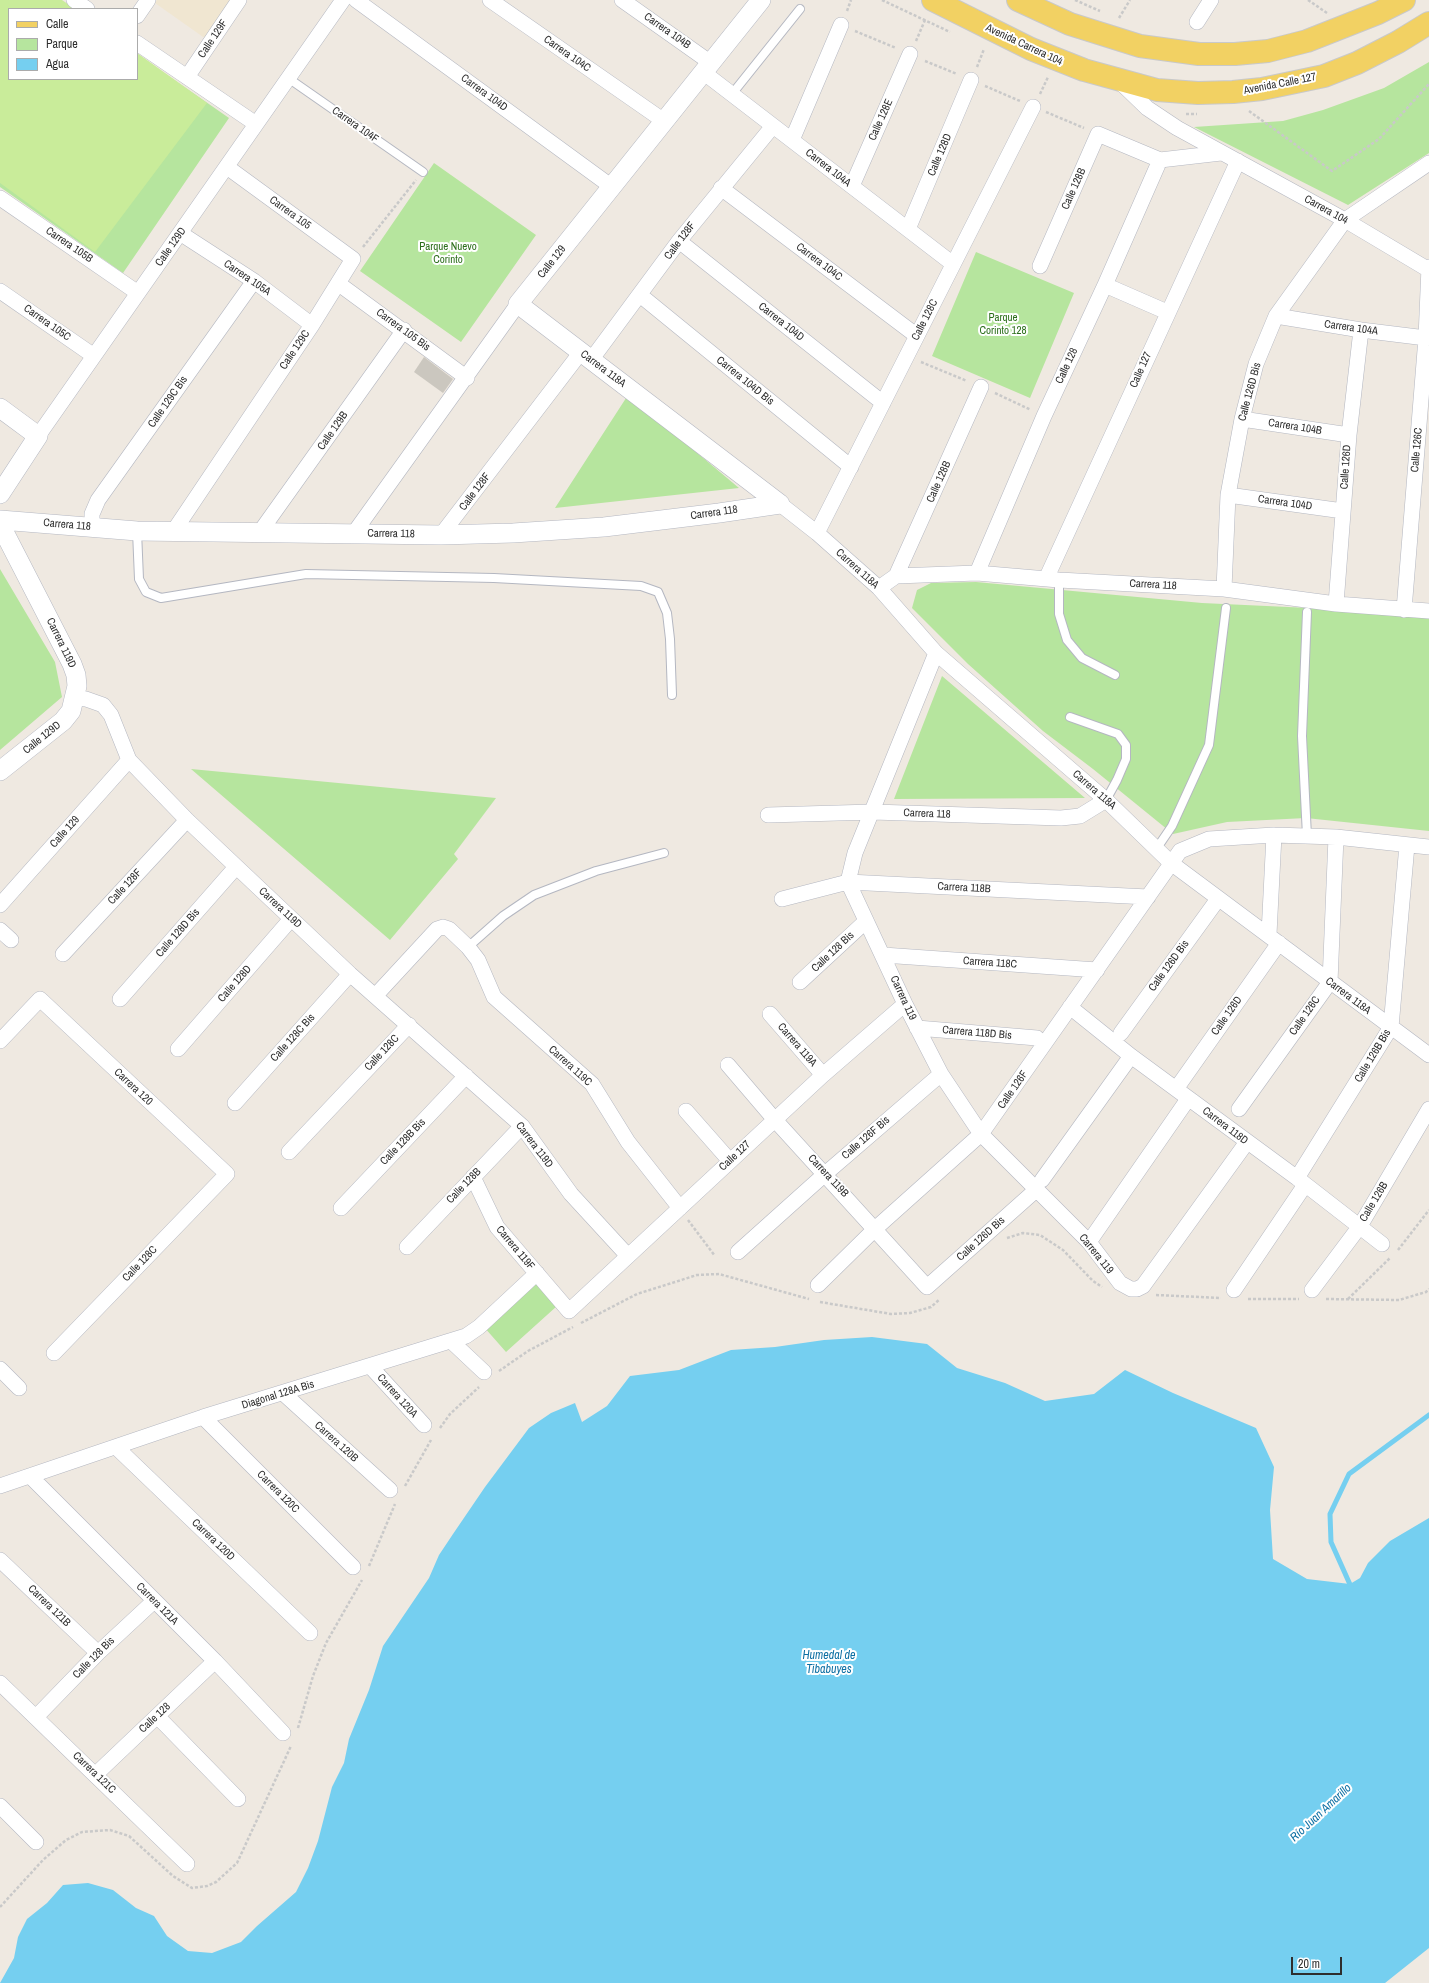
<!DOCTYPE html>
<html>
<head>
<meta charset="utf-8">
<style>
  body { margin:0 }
  #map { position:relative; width:1429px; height:1983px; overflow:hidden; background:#efe9e1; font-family:"Archivo Narrow",sans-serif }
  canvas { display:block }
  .legend { position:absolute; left:8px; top:8px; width:130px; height:72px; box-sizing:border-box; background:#fff; border:1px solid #ababab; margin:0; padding:5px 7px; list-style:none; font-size:12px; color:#2e2e2e }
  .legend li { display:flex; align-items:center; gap:8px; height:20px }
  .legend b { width:20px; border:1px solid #ababab }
  .scale { position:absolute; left:1291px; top:1957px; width:51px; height:18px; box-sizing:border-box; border:2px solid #2e2e2e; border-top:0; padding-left:5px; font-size:12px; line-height:14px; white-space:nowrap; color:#2e2e2e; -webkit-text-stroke:3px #fff; paint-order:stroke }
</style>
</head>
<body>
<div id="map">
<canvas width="1429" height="1983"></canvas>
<ul class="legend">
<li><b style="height:5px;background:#f2d163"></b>Calle</li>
<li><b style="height:11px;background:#b6e59e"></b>Parque</li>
<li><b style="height:11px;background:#75cff0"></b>Agua</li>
</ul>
<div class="scale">20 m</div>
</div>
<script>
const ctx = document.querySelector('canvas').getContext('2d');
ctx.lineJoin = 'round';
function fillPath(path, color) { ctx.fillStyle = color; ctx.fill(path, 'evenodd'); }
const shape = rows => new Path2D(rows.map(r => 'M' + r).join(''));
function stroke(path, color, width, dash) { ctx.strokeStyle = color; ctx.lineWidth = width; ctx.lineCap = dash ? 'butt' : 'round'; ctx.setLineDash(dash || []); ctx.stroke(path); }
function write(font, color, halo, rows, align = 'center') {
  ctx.font = font + ' "Archivo Narrow",sans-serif'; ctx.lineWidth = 4; ctx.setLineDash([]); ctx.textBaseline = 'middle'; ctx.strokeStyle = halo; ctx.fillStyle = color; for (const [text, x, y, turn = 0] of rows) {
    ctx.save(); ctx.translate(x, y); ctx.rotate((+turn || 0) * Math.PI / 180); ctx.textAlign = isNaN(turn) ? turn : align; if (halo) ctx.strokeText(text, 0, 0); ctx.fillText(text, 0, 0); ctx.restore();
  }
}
const education = shape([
  [157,0,231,0,206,39,155,3]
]);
const green = shape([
  [0,0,9,9,9,79,137,79,137,54,229,118,123,273,0,187],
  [1429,62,1429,153,1348,205,1194,127,1283,121,1323,110,1384,88],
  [434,163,536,235,461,342,360,271],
  [976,252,1074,293,1030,398,932,356],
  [628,395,739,488,555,508],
  [0,569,55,662,62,697,0,750],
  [976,582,1202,603,1374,611,1429,617,1429,831,1306,818,1227,822,1173,834,1093,769,1043,731,968,664,912,608,917,590,931,583],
  [942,676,1085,798,894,799],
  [191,769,496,798,454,854,458,859,390,940],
  [535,1281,557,1306,506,1352,484,1327]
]);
const pitch = shape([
  [0,0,62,0,75,9,9,9,9,79,137,79,137,53,207,103,95,252,0,183]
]);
const water = shape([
  [872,1337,927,1344,957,1368,1005,1383,1045,1401,1094,1394,1125,1370,1173,1393,1256,1428,1274,1467,1270,1510,1273,1559,1307,1579,1350,1584,1360,1578,1368,1563,1390,1541,1429,1518,1429,1948,1385,1983,0,1983,14,1958,18,1937,27,1919,47,1903,63,1885,88,1883,113,1890,136,1908,154,1916,167,1936,188,1951,212,1953,241,1942,257,1926,296,1892,308,1868,318,1841,332,1787,344,1763,349,1739,369,1690,383,1646,429,1578,439,1555,453,1534,485,1487,529,1428,551,1413,575,1403,582,1422,607,1406,630,1376,679,1370,731,1350,775,1347,824,1340]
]);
const stream = shape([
  [1352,1589,1331,1542,1330,1514,1349,1474,1429,1415]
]);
const building = shape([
  [424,357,453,379,443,393,414,372]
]);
const path = shape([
  [882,0,950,32],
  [1075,0,1100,11],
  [1308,0,1327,13],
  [847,11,851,0],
  [1119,18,1130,0],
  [855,31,896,48],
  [916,41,925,20],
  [925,61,957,74],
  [977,67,984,49],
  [985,86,1020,101],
  [1040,94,1048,77],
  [1249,111,1332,171,1379,139,1429,84],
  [1046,112,1084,128],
  [1186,114,1197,114],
  [363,247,416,180],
  [921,362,967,381],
  [995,393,1031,410],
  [688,1220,715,1256],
  [1007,1238,1023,1233,1040,1235,1063,1250,1093,1281,1102,1287],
  [1398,1250,1429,1210],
  [1156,1295,1221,1298],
  [1248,1299,1299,1299],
  [1326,1299,1399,1300,1426,1292,1429,1289],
  [1348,1299,1390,1258],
  [820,1302,891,1314,910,1313,931,1307,940,1299],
  [581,1323,637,1294,697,1275,719,1274,809,1299],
  [499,1371,528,1351,573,1327],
  [440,1428,450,1414,479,1387],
  [405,1486,431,1440],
  [369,1566,395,1504],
  [298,1728,313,1676,326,1643,362,1580],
  [0,1907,43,1860,66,1840,82,1832,110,1830,129,1836,173,1876,192,1888,207,1886,216,1882,237,1863,291,1746]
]);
const service = shape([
  [288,78,423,172],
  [732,94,800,9],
  [137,531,139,579,146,592,161,598,306,574,494,578,641,586,658,592,667,613,670,639,672,695],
  [1059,580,1059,614,1067,640,1082,658,1115,675],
  [1070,717,1118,734,1126,745,1126,759,1117,780,1106,800],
  [1307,836,1302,736,1307,612],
  [1157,848,1172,826,1209,745,1226,608],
  [468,947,503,916,534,895,596,871,664,853]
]);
const minor = shape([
  [74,0,87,9],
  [356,0,612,187],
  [490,0,664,121],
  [622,0,711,63],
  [137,16,148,0],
  [1197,22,1211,0],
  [137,43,256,124],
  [703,72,953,264],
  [187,77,239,0],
  [1119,81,1147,108,1177,128,1345,220,1429,270],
  [792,140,841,25],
  [852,186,910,54],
  [721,188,917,336],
  [0,198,138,293],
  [908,229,971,80],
  [180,233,254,281,312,325],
  [679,241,883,403],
  [1040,266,1098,134,1160,160,1221,153],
  [339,284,467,378],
  [1105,285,1167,312],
  [0,291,94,356],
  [640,295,851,467],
  [1276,316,1361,330,1426,338],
  [591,360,679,241,773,126],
  [1242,419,1349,435],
  [38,436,343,0],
  [1228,495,1343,511],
  [780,504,817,533,879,588,936,653,1106,800,1171,863,1429,1055],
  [92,527,92,514,98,500,254,281],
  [173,532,312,325,353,259,227,167],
  [260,532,404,330],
  [354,533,518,304],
  [817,533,1033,107],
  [441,535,581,352],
  [977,573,1044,416,1105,285,1160,160],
  [896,576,981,387],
  [1046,579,1238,161],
  [879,588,896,576,977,573,1059,580,1224,589,1336,604,1429,611],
  [1224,589,1228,495,1242,419,1256,364,1276,316,1345,220,1429,163],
  [1336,604,1349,435,1361,330],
  [1404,610,1426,338,1429,267],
  [936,653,855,853,848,882,905,1004,941,1074,981,1134,1089,1242,1120,1283,1131,1289,1137,1289,1143,1286,1247,1142],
  [76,698,86,699,103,705,111,715,129,760,187,820,350,974,522,1126,571,1194,628,1256],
  [768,815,873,812,1061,818,1080,816,1106,800],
  [782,899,848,882,1148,897],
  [0,905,129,760],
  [0,930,11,940],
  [1269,934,1274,835],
  [63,954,187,820],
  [883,955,1097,970],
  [800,982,866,921],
  [376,995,437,929,443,927,449,929,468,947,478,960,494,997,592,1084,628,1142,680,1208],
  [120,999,236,867],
  [1070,1007,1131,1056,1297,1178,1382,1244],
  [770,1014,823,1075],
  [917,1028,1037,1038],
  [1121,1033,1218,899],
  [0,1041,40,999,227,1174,54,1353],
  [178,1049,291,919],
  [728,1065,775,1120,927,1287,1036,1190],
  [1176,1089,1279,943],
  [235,1103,350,974],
  [1239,1109,1330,982,1336,837],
  [686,1111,730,1161],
  [289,1152,409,1025],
  [473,1177,497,1227,569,1311,823,1075,905,1004],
  [1297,1178,1391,1027,1407,845],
  [1042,1180,1131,1056],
  [341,1208,466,1076],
  [1089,1242,1188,1099],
  [407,1247,522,1126],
  [738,1252,825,1174,941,1074],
  [818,1285,876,1228,981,1134,1180,851,1209,839,1274,835,1336,837,1429,847],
  [1234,1290,1305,1185],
  [1312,1290,1360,1226,1429,1109],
  [451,1341,484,1372],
  [370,1366,424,1425],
  [0,1369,19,1388],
  [283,1393,390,1490],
  [203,1417,353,1567],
  [116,1447,310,1633],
  [30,1476,215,1661,283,1733],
  [0,1486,203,1417,466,1336,479,1327,537,1273],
  [0,1560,98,1653],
  [0,1683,187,1864],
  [157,1716,238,1799],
  [36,1717,98,1653,154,1601],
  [95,1775,215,1661],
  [0,1806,36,1842]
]);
const tertiary = shape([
  [761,0,518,304,780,504],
  [0,408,38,436,0,494],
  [0,520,137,531,441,535,513,533,604,527,719,513,780,504],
  [0,524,72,664,76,675,77,686,71,711,63,721,0,771]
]);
const primary = shape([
  [933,0,1031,49,1084,70,1157,90,1198,93,1233,92,1262,89,1324,76,1357,63,1398,42,1429,23],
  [1018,0,1070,24,1140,46,1199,54,1235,54,1268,51,1307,41,1378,13,1404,0]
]);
const streetNames = [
  ["Carrera 104B",667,31,35],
  ["Calle 129F",213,39,-56],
  ["Avenida Carrera 104",1024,45,25],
  ["Carrera 104C",567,54,35],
  ["Avenida Calle 127",1280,84,-11],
  ["Carrera 104D",484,93,36],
  ["Calle 128E",881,120,-66],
  ["Carrera 104F",355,125,35],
  ["Calle 128D",940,155,-67],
  ["Carrera 104A",828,168,38],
  ["Calle 128B",1074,189,-66],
  ["Carrera 104",1326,210,29],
  ["Carrera 105",290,213,36],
  ["Calle 128F",680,241,-53],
  ["Carrera 105B",69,245,34],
  ["Calle 129D",171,247,-55],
  ["Calle 129",552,262,-52],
  ["Carrera 104C",819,262,37],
  ["Carrera 105A",247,278,34],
  ["Calle 128C",925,320,-63],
  ["Carrera 104D",781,322,38],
  ["Carrera 105C",47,323,35],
  ["Carrera 104A",1351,328,8],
  ["Carrera 105 Bis",403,330,36],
  ["Calle 129C",295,350,-56],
  ["Calle 128",1067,366,-65],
  ["Carrera 118A",603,369,37],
  ["Calle 127",1141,370,-66],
  ["Carrera 104D Bis",745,381,39],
  ["Calle 126D Bis",1250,392,-75],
  ["Calle 129C Bis",168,402,-55],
  ["Carrera 104B",1295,427,9],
  ["Calle 129B",333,431,-55],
  ["Calle 126C",1417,450,-85],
  ["Calle 126D",1346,467,-86],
  ["Calle 128B",939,482,-66],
  ["Calle 128F",475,492,-53],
  ["Carrera 104D",1285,503,8],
  ["Carrera 118",714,513,-8],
  ["Carrera 118",67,525,5],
  ["Carrera 118",391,534,1],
  ["Carrera 118A",857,569,42],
  ["Carrera 118",1153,585,3],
  ["Carrera 119D",61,643,64],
  ["Calle 129D",42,738,-39],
  ["Carrera 118A",1094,790,41],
  ["Carrera 118",927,814,2],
  ["Calle 129",65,832,-48],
  ["Calle 128F",125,887,-47],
  ["Carrera 118B",964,888,3],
  ["Carrera 119D",280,908,43],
  ["Calle 128D Bis",178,933,-49],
  ["Calle 128 Bis",833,952,-43],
  ["Carrera 118C",990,963,4],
  ["Calle 126D Bis",1169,966,-54],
  ["Calle 128D",235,984,-49],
  ["Carrera 118A",1348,996,37],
  ["Carrera 119",903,998,65],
  ["Calle 126D",1227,1016,-55],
  ["Calle 126C",1305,1016,-55],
  ["Carrera 118D Bis",977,1033,5],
  ["Calle 128C Bis",293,1038,-48],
  ["Carrera 119A",797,1045,49],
  ["Calle 128C",382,1053,-47],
  ["Calle 126B Bis",1373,1056,-59],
  ["Carrera 119C",570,1066,42],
  ["Carrera 120",133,1087,43],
  ["Calle 126F",1013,1090,-55],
  ["Carrera 118D",1225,1126,37],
  ["Calle 126F Bis",866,1138,-41],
  ["Calle 128B Bis",403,1142,-46],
  ["Carrera 119D",534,1145,53],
  ["Calle 127",735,1156,-43],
  ["Carrera 119B",828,1176,47],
  ["Calle 128B",464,1186,-46],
  ["Calle 126B",1374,1202,-59],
  ["Calle 126D Bis",981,1239,-42],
  ["Carrera 119F",515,1248,50],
  ["Carrera 119",1096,1254,51],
  ["Calle 128C",140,1264,-46],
  ["Diagonal 128A Bis",278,1395,-17],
  ["Carrera 120A",397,1396,48],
  ["Carrera 120B",336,1442,42],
  ["Carrera 120C",278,1492,45],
  ["Carrera 120D",213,1540,44],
  ["Carrera 121A",157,1604,45],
  ["Carrera 121B",49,1606,44],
  ["Calle 128 Bis",94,1658,-45],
  ["Calle 128",155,1718,-43],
  ["Carrera 121C",94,1773,44]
];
const parkNames = [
  ["Parque Nuevo",448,247],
  ["Corinto",448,260],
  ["Parque",1003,318],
  ["Corinto 128",1003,331]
];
const waterNames = [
  ["Humedal de",829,1656],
  ["Tibabuyes",829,1670],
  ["Río Juan Amarillo",1321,1813,-43]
];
fillPath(education, '#f0e6d1');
fillPath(green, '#b6e59e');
fillPath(pitch, '#c9ec9a');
fillPath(water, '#75cff0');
stroke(stream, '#75cff0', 5);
fillPath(building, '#cbc7bf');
stroke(service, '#b4b7c1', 10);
stroke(minor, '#b4b7c1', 16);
stroke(tertiary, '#b4b7c1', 20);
stroke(primary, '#c9c9c9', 24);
stroke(path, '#c9c9c9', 2.5, [3, 2]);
stroke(service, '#fff', 8);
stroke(minor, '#fff', 15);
stroke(tertiary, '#fff', 19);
stroke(primary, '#f2d163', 22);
write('11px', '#2e2e2e', '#fff', streetNames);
write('11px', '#2c6e1b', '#fff', parkNames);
write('italic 12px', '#0d6fa3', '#fff', waterNames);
</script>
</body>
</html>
